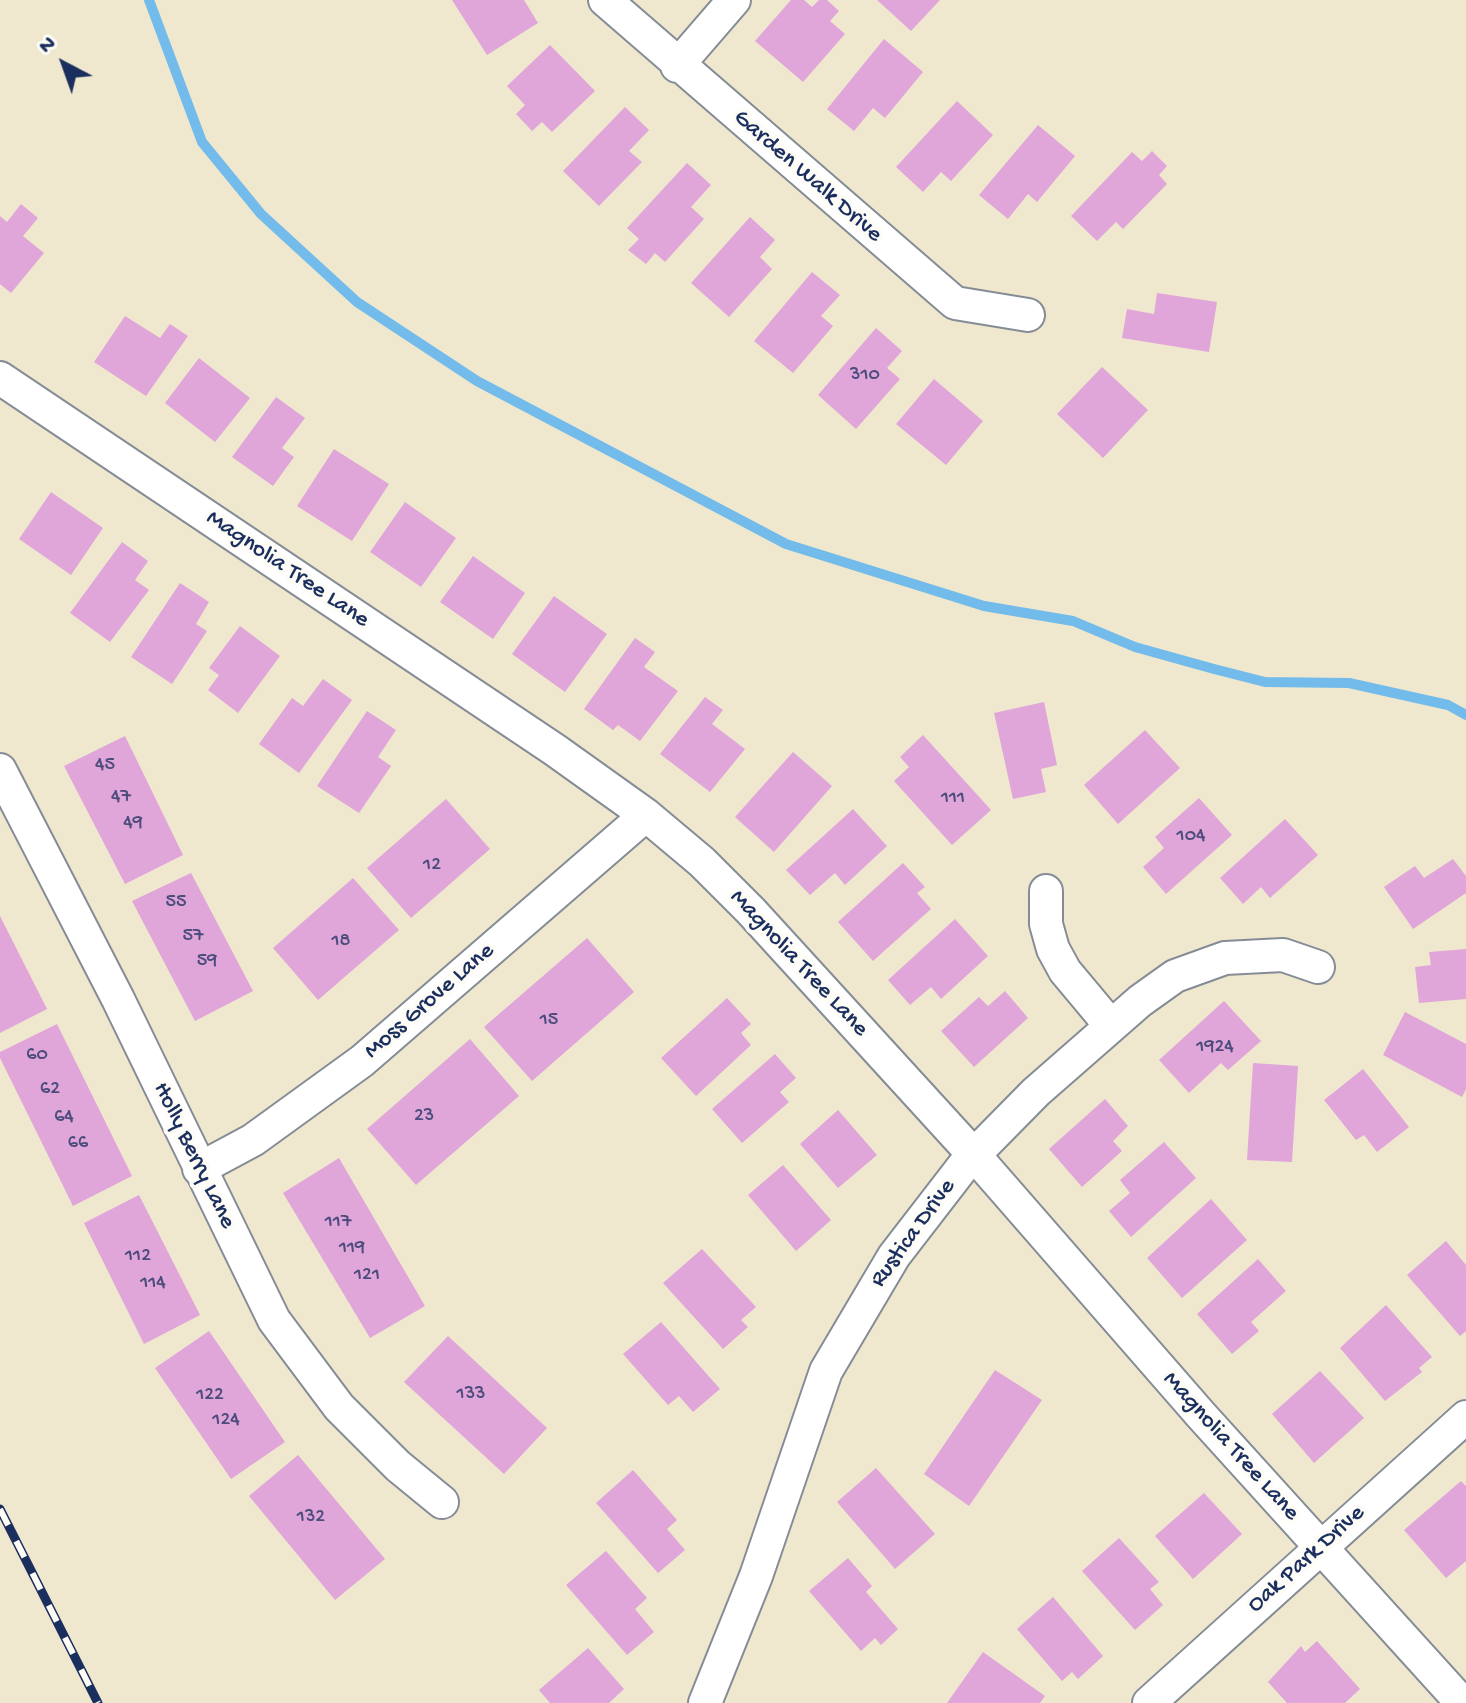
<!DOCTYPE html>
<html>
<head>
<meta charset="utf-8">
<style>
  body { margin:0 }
  #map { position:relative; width:1466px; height:1703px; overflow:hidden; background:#efe8cf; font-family:"Gochi Hand",sans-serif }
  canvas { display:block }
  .north { position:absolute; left:24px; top:24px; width:80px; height:80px; -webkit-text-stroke:6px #fdfcf7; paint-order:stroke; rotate:319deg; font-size:22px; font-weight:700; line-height:32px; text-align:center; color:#1b2f5e }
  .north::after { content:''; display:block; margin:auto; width:28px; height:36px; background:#1b2f5e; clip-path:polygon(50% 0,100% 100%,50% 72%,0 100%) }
</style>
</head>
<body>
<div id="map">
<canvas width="1466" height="1703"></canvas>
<div class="north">N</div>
</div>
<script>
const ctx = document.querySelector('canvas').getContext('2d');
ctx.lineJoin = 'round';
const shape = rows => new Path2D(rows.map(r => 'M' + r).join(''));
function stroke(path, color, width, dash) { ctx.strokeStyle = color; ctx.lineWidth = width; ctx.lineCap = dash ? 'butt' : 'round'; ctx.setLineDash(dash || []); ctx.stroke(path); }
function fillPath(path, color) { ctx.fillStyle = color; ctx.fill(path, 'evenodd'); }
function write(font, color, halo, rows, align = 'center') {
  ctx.font = font + ' "Gochi Hand",sans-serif'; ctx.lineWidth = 8; ctx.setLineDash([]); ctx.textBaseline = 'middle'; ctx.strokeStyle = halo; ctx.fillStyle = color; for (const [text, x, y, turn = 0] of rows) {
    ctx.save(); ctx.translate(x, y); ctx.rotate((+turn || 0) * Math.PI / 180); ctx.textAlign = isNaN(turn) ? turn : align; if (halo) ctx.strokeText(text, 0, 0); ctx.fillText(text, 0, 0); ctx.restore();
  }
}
const stream = shape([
  [149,0,202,142,261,214,357,302,477,381,786,544,984,606,1073,621,1135,647,1214,669,1265,682,1349,683,1448,705,1466,715]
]);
const building = shape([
  [452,0,524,0,538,23,487,55],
  [791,0,804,0,812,7,819,0,827,0,839,11,830,21,845,34,803,82,755,41],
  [877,0,940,0,911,31],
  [884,39,923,72,885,118,873,108,854,131,827,109],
  [550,45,595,91,552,132,542,122,532,131,516,114,525,105,507,86],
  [957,101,993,135,951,181,941,172,923,192,896,167],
  [625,107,649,130,629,151,642,162,599,206,563,171],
  [1038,125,1075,156,1037,202,1028,194,1008,219,979,195],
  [1152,151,1167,166,1159,175,1167,184,1123,229,1116,222,1097,241,1071,216,1132,152,1142,161],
  [687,163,711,185,691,207,704,219,665,262,655,253,646,264,628,250,639,239,627,228],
  [21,204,38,218,23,236,44,253,11,293,0,284,0,216,7,222],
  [750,217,775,240,760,257,772,269,729,317,691,283],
  [812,272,840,295,821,316,833,326,793,373,754,341],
  [1157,293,1217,302,1209,352,1122,338,1127,309,1154,314],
  [125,316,160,338,170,324,188,336,146,396,94,362],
  [876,328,902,351,887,368,900,379,856,429,818,395],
  [199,358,250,398,215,442,165,403],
  [1102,367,1148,410,1103,458,1057,414],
  [934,379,983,421,946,465,896,424],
  [276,397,305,418,282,448,294,457,273,486,232,457],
  [334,449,389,484,352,541,297,506],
  [51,492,103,528,71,575,19,539],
  [405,502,456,538,421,587,370,552],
  [122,542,148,561,135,580,149,590,110,642,70,613],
  [473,556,525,593,493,639,440,602],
  [180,583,209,602,196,624,207,631,172,684,131,657],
  [554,596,607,634,565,692,512,654],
  [240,626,280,656,238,713,208,690,219,675,209,668],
  [635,638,655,652,644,667,678,691,640,741,618,725,613,730,584,709],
  [323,679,352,700,299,773,259,744,292,698,303,706],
  [705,697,723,710,712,724,745,749,710,792,660,754],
  [1044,702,1057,765,1041,769,1046,792,1013,799,994,713],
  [367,711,396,730,378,757,391,766,359,813,317,786],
  [1145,730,1180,768,1118,824,1084,785],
  [923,735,991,810,952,845,894,781,909,767,900,757],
  [125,736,183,855,125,884,64,766],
  [793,752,832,786,774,852,735,817],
  [1199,798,1232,835,1166,894,1143,867,1164,848,1155,837],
  [446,799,490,849,411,918,367,868],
  [853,809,887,846,845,885,835,873,810,895,786,870],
  [1285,819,1318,855,1270,898,1261,887,1243,904,1220,878],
  [1453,859,1466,876,1466,893,1413,929,1384,887,1415,866,1424,878],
  [903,863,925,887,917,893,931,909,873,961,838,922],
  [191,873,253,991,195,1021,132,901],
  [353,878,399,930,318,1000,273,948],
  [0,916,47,1009,0,1033],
  [955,919,988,956,941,999,931,987,910,1005,888,980],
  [587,938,634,992,532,1081,484,1027],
  [1466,949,1466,999,1419,1003,1415,967,1431,965,1429,952],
  [1005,991,1028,1018,974,1067,941,1031,979,997,988,1006],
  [727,998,751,1024,741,1033,751,1045,696,1096,661,1058],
  [1224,1001,1261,1041,1228,1070,1221,1063,1189,1093,1159,1060],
  [1405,1012,1466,1044,1466,1089,1462,1097,1383,1055],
  [57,1024,132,1176,73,1206,0,1058,0,1052],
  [470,1039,519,1096,416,1185,367,1129],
  [775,1054,796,1078,780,1092,789,1102,742,1143,712,1109],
  [1253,1063,1298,1066,1292,1162,1247,1160],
  [1363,1069,1409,1127,1377,1152,1364,1135,1356,1140,1324,1100],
  [1105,1099,1128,1126,1113,1141,1122,1151,1082,1187,1049,1149],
  [838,1110,877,1155,838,1188,800,1144],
  [1164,1142,1196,1178,1131,1237,1109,1211,1130,1193,1120,1180],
  [339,1158,425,1306,370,1338,283,1193],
  [783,1165,831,1220,796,1251,748,1195],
  [139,1195,200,1315,144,1344,84,1223],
  [1211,1199,1247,1240,1182,1298,1147,1258],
  [1446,1241,1466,1265,1466,1331,1460,1336,1407,1275],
  [702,1249,756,1307,741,1320,748,1327,723,1349,663,1283],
  [1258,1259,1286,1291,1251,1322,1259,1331,1232,1354,1197,1314],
  [1386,1305,1432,1357,1419,1368,1422,1372,1385,1401,1340,1348],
  [661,1322,720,1389,693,1412,679,1396,668,1405,623,1354],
  [209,1331,285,1442,231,1479,155,1368],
  [448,1336,547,1428,504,1474,404,1382],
  [995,1370,1042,1400,969,1506,924,1474],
  [1320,1371,1364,1418,1314,1463,1272,1414],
  [298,1455,385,1559,335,1600,249,1496],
  [876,1468,935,1534,895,1569,837,1502],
  [633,1470,677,1520,667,1529,685,1550,658,1573,596,1503],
  [1461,1481,1466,1486,1466,1561,1446,1578,1404,1530],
  [1204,1493,1242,1534,1193,1579,1155,1536],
  [1119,1538,1159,1582,1150,1589,1163,1605,1135,1630,1082,1571],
  [606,1551,647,1598,635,1609,654,1632,627,1655,566,1585],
  [848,1558,872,1586,866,1592,898,1629,881,1645,875,1638,861,1651,809,1591],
  [1053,1597,1103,1656,1078,1679,1072,1672,1062,1681,1017,1629],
  [1317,1641,1360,1689,1345,1703,1287,1703,1268,1682,1301,1646,1305,1652],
  [588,1648,624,1689,609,1703,550,1703,539,1690],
  [983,1652,1045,1696,1040,1703,947,1703]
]);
const minor = shape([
  [605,0,955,303,1028,315],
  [677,66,734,0],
  [0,378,555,750,646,815,702,862,751,911,983,1165,1201,1415,1462,1703],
  [0,770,118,999,274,1320,339,1407,398,1466,442,1502],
  [1046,891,1046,924,1053,949,1065,971,1111,1026],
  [199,1169,253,1140,362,1061,646,815],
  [705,1703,756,1576,826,1371,894,1256,965,1164,1036,1092,1140,1001,1175,976,1225,958,1283,955,1318,967],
  [1149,1703,1466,1417]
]);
const rail = shape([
  [0,1509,98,1703]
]);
const numberNames = [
  ["310",865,376],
  ["45",105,766],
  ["47",121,798],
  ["111",953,799],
  ["49",133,824],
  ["104",1191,837],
  ["12",432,866],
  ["55",176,903],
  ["57",193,937],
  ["18",341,942],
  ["59",207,962],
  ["15",549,1021],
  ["1924",1215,1048],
  ["60",37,1056],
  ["62",50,1090],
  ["23",424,1117],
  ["64",64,1118],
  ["66",78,1144],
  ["117",338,1223],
  ["119",352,1249],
  ["112",138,1257],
  ["121",367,1276],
  ["114",153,1284],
  ["133",471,1395],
  ["122",210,1396],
  ["124",226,1421],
  ["132",311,1518]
];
const streetNames = [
  ["Garden Walk Drive",807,177,41],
  ["Magnolia Tree Lane",287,570,34],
  ["Magnolia Tree Lane",798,964,47],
  ["Moss Grove Lane",430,1002,-41],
  ["Holly Berry Lane",193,1156,64],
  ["Rustica Drive",914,1234,-54],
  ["Magnolia Tree Lane",1230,1447,48],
  ["Oak Park Drive",1307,1560,-42]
];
stroke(stream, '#72bbea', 10);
fillPath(building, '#e0a5d9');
stroke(minor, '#858c96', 36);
stroke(minor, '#fff', 32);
stroke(rail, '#1b2f5e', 9);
stroke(rail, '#fdfcf7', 6, [18]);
write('20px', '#4c4c7d', null, numberNames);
write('24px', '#1b2f5e', '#fdfcf7', streetNames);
</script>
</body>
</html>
